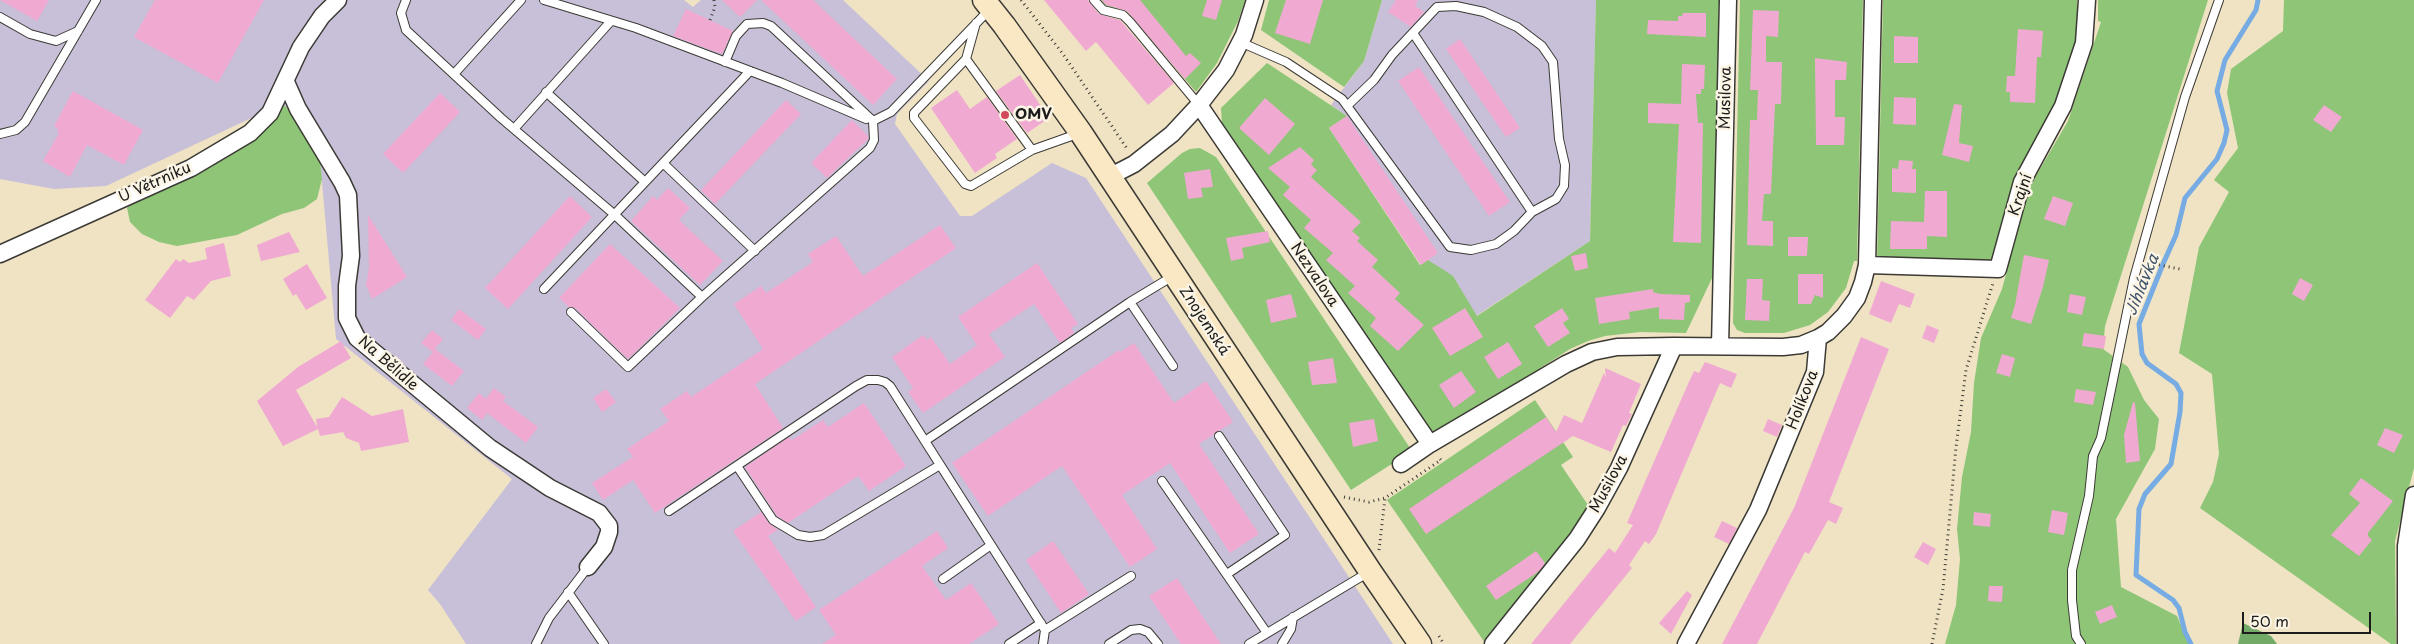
<!DOCTYPE html>
<html>
<head>
<meta charset="utf-8">
<style>
  body { margin:0 }
  #map { position:relative; width:2414px; height:644px; overflow:hidden; background:#efe3c3; font-family:"Playpen Sans",sans-serif }
  canvas { display:block }
  .scale { position:absolute; left:2242px; top:612px; width:129px; height:22px; box-sizing:border-box; border:2px solid #1c1c1c; border-top:0; padding-left:6px; font-size:15px; line-height:18px; white-space:nowrap; color:#1c1c1c; -webkit-text-stroke:4px #fcf5e5; paint-order:stroke }
</style>
</head>
<body>
<div id="map">
<canvas width="2414" height="644"></canvas>
<div class="scale">50 m</div>
</div>
<script>
const ctx = document.querySelector('canvas').getContext('2d');
ctx.lineJoin = 'round';
function fillPath(path, color) { ctx.fillStyle = color; ctx.fill(path, 'evenodd'); }
const shape = rows => new Path2D(rows.map(r => 'M' + r).join(''));
function stroke(path, color, width, dash) { ctx.strokeStyle = color; ctx.lineWidth = width; ctx.lineCap = dash ? 'butt' : 'round'; ctx.setLineDash(dash || []); ctx.stroke(path); }
function write(font, color, halo, rows, align = 'center') {
  ctx.font = font + ' "Playpen Sans",sans-serif'; ctx.lineWidth = 5; ctx.setLineDash([]); ctx.textBaseline = 'middle'; ctx.strokeStyle = halo; ctx.fillStyle = color; for (const [text, x, y, turn = 0] of rows) {
    ctx.save(); ctx.translate(x, y); ctx.rotate((+turn || 0) * Math.PI / 180); ctx.textAlign = isNaN(turn) ? turn : align; if (halo) ctx.strokeText(text, 0, 0); ctx.fillText(text, 0, 0); ctx.restore();
  }
}
const industrial = shape([
  [0,0,684,0,693,7,701,0,843,0,929,81,897,114,895,124,960,216,972,216,1052,163,1086,178,1393,644,466,644,440,604,428,590,512,479,336,339,320,160,277,106,106,186,54,189,0,179],
  [1382,0,1596,0,1590,241,1476,316,1453,276,1421,265,1329,128,1347,116,1331,105,1364,61]
]);
const green = shape([
  [1101,0,1245,0,1238,21,1217,63,1196,92,1124,7,1110,11],
  [1269,0,1382,0,1364,61,1344,87,1261,30],
  [1596,0,1719,0,1713,276,1686,333,1640,332,1605,336,1588,341,1570,349,1439,433,1425,430,1222,124,1221,108,1267,63,1347,116,1329,128,1420,265,1428,260,1453,276,1477,316,1590,241],
  [1740,0,1863,0,1857,261,1854,261,1846,288,1828,312,1810,325,1784,333,1745,333,1737,330,1733,323],
  [1883,0,2077,0,2077,39,2049,122,1994,261,1877,261],
  [2098,0,2208,0,2105,326,2103,349,2128,367,2144,400,2159,419,2155,449,2116,519,2121,587,2177,616,2189,644,1945,644,1956,605,1960,559,1957,529,1962,477,1971,432,1974,383,1981,338,2002,289,2030,186,2068,121,2101,22,2098,21],
  [2284,0,2414,0,2414,468,2395,541,2396,644,2391,644,2200,508,2213,482,2219,454,2212,374,2179,353,2199,247,2229,192,2214,180,2238,148,2227,93,2231,69,2283,31],
  [284,105,289,110,320,160,322,179,317,199,304,208,282,214,237,235,177,246,159,242,142,234,130,222,127,208,135,197,277,106],
  [1200,148,1216,157,1412,451,1351,490,1147,183,1182,153,1190,149],
  [1535,400,1573,457,1561,465,1590,508,1557,555,1485,643,1387,500]
]);
const forest = shape([
  [2243,623,2271,636,2277,644,2238,644]
]);
const stream = shape([
  [2191,644,2185,632,2179,608,2173,600,2136,575,2139,509,2145,494,2171,464,2180,412,2181,393,2176,384,2147,363,2142,354,2139,324,2163,264,2176,235,2185,198,2217,159,2224,143,2227,130,2217,91,2225,60,2256,10,2258,0]
]);
const building = shape([
  [0,0,49,0,37,21],
  [155,0,264,0,218,83,134,37],
  [722,0,757,0,740,17],
  [761,0,813,0,897,79,873,105],
  [1044,0,1088,0,1099,14,1120,20,1174,83,1148,105,1096,42,1086,51],
  [1102,0,1140,0,1186,56,1190,53,1201,63,1185,79,1127,11,1106,5],
  [1207,0,1222,0,1216,20,1202,16],
  [1286,0,1323,0,1310,44,1275,33],
  [1396,0,1418,0,1415,6,1424,12,1411,27,1388,12],
  [686,9,733,31,722,54,673,36],
  [1753,10,1779,11,1778,37,1766,36,1766,62,1782,62,1781,104,1775,104,1771,194,1764,194,1762,221,1773,221,1773,246,1747,245,1750,120,1757,120,1758,90,1750,90],
  [1683,13,1706,13,1706,37,1647,34,1648,20,1678,21,1678,16,1682,16],
  [2018,29,2043,31,2041,57,2037,57,2035,103,2010,102,2010,92,2006,92,2007,76,2015,76],
  [1894,36,1918,37,1918,63,1894,63],
  [1460,39,1520,128,1506,137,1446,49],
  [1815,58,1847,62,1846,80,1835,80,1835,117,1845,117,1844,145,1816,145],
  [1682,64,1705,65,1704,89,1701,89,1701,94,1696,94,1698,123,1703,123,1701,243,1673,242,1679,124,1648,123,1648,103,1681,104],
  [1419,67,1510,202,1489,216,1398,81],
  [1020,75,1049,118,1027,133,996,91],
  [957,90,970,109,987,97,1017,139,995,154,997,158,975,173,931,108],
  [73,91,143,130,124,165,87,145,70,177,43,161,59,133,57,131,58,129,54,126],
  [440,93,460,112,403,173,383,154],
  [1894,97,1916,98,1916,125,1893,124],
  [1265,98,1295,124,1269,155,1239,128],
  [786,100,801,114,715,204,701,190],
  [1954,104,1962,105,1959,143,1973,146,1969,162,1942,155],
  [2324,105,2342,117,2331,132,2313,120],
  [1347,116,1438,253,1421,265,1329,128],
  [852,120,868,136,868,139,827,178,811,163],
  [1300,147,1314,160,1311,165,1317,170,1311,177,1361,222,1352,231,1360,238,1357,241,1378,260,1372,267,1400,293,1395,299,1424,325,1398,351,1370,326,1376,318,1348,293,1355,286,1326,260,1333,253,1304,228,1311,220,1283,195,1290,187,1268,168],
  [1899,160,1913,161,1912,169,1916,169,1916,193,1892,192,1892,168,1898,169],
  [1210,169,1213,187,1201,188,1203,197,1188,199,1184,173],
  [668,188,690,208,679,220,723,261,700,285,631,221,653,196,657,200],
  [1925,191,1947,191,1947,237,1927,236,1927,249,1890,249,1891,221,1924,222],
  [570,196,592,217,508,309,485,288],
  [2053,196,2073,203,2065,226,2044,219],
  [368,215,407,277,372,299,366,285,369,268],
  [940,225,956,248,755,384,783,428,655,513,633,480,603,500,592,483,633,457,627,449,669,421,660,409,687,391,691,397,763,349,734,304,761,286,766,293,813,262,808,254,836,236,863,276],
  [1268,231,1270,242,1242,248,1244,258,1231,261,1226,238],
  [289,232,300,252,261,261,257,245],
  [1788,237,1808,237,1807,256,1788,256],
  [224,243,231,276,211,281,194,300,187,296,170,318,145,300,176,259,180,262,183,259,189,263,207,259,205,248],
  [610,244,680,308,628,359,575,308,569,307,559,298],
  [1586,253,1588,268,1575,271,1571,256],
  [2024,255,2049,260,2043,287,2031,324,2011,318,2015,305],
  [1037,263,1078,324,1071,328,1074,333,1060,343,1034,304,989,334,1005,357,923,413,908,392,913,388,892,357,923,335,927,340,931,337,950,364,977,345,958,317],
  [307,264,327,298,306,310,296,294,293,296,283,279],
  [1798,274,1823,274,1823,298,1815,295,1811,304,1798,304],
  [2300,278,2313,285,2304,301,2292,294],
  [1747,279,1763,279,1762,300,1770,301,1769,321,1745,320],
  [1881,281,1915,294,1910,308,1899,304,1891,323,1869,314],
  [1653,289,1653,292,1660,294,1690,295,1690,302,1685,303,1684,320,1659,319,1659,307,1629,312,1630,319,1599,324,1595,298],
  [1291,294,1297,317,1271,323,1266,300],
  [2070,294,2086,297,2082,315,2067,312],
  [1465,308,1483,337,1450,356,1432,328],
  [1562,308,1569,319,1563,323,1570,333,1548,347,1534,326],
  [459,309,486,329,478,340,451,320],
  [1927,325,1939,330,1934,343,1922,338],
  [432,330,443,339,435,349,464,371,452,386,423,364,433,352,421,343],
  [2084,333,2106,336,2104,349,2082,346],
  [1861,337,1889,349,1829,502,1843,508,1836,524,1828,520,1809,554,1805,552,1757,644,1722,644,1794,508],
  [341,341,351,358,296,390,317,427,316,419,329,417,342,397,372,416,403,409,409,442,361,451,359,443,346,438,343,432,320,436,318,429,283,446,257,401,298,367],
  [1508,342,1522,364,1498,379,1484,357],
  [1134,343,1174,403,1206,381,1233,422,1199,444,1259,534,1230,553,1170,463,1122,495,1157,549,1130,567,1062,466,988,516,952,463,1119,350,1120,352],
  [2002,354,2015,358,2010,377,1996,373],
  [1333,358,1337,383,1312,385,1308,362],
  [1705,362,1737,374,1731,388,1720,383,1656,534,1649,544,1645,541,1629,565,1632,568,1570,644,1531,644,1609,548,1615,553,1633,525,1627,523,1688,384,1694,371,1699,373],
  [1605,368,1641,384,1629,413,1632,414,1626,426,1623,425,1611,452,1573,436,1426,534,1409,509,1546,417,1556,432,1564,415,1582,423,1604,373,1606,378],
  [1461,371,1476,392,1454,408,1439,385],
  [494,388,506,397,503,401,538,427,526,443,487,413,482,420,467,408,479,393,486,399],
  [606,389,616,402,602,412,593,398],
  [2076,389,2096,392,2093,405,2074,402],
  [2133,402,2135,403,2140,461,2126,463,2124,435],
  [864,403,906,466,869,491,858,476,788,523,777,516,745,467,789,437,792,440,823,420,828,427],
  [1374,419,1378,441,1353,447,1349,423],
  [1768,419,1782,425,1777,437,1763,431],
  [2385,428,2403,435,2394,453,2377,445],
  [2361,478,2393,501,2368,533,2368,536,2372,540,2359,556,2331,535,2360,503,2349,494],
  [2052,510,2068,513,2064,535,2048,532],
  [761,512,769,523,778,530,768,536,816,607,796,621,733,531],
  [1974,512,1991,514,1990,527,1973,525],
  [1722,521,1737,528,1729,544,1714,537],
  [937,531,948,548,922,566,946,600,971,583,999,624,969,644,822,644,836,635,819,610],
  [1053,541,1089,594,1061,613,1026,560],
  [1923,542,1936,549,1928,565,1914,557],
  [1536,551,1545,563,1541,569,1535,574,1496,600,1486,586],
  [1177,578,1221,644,1181,644,1149,596],
  [1989,586,2003,586,2002,602,1988,601],
  [1687,591,1692,595,1671,634,1659,623],
  [2112,605,2117,617,2100,624,2095,612]
]);
const path = shape([
  [1021,0,1063,54,1128,150],
  [710,20,715,7,714,0],
  [2149,263,2180,269],
  [1344,497,1369,502,1385,498,1441,460,1438,457],
  [1379,550,1385,498],
  [1439,636,1444,644],
  [1932,644,1943,589,1956,447,1966,370,1993,283]
]);
const service = shape([
  [406,0,401,13,406,30,501,118,615,215,702,297],
  [544,0,636,28,782,83,866,119],
  [1094,0,1103,10,1123,15,1130,22,1199,105],
  [0,17,30,34,56,41,78,31],
  [976,23,966,59,1032,150,1080,133],
  [1413,33,1532,212],
  [1240,42,1286,62,1342,99,1450,247,1471,250,1496,244,1514,231,1532,212,1556,199,1564,186,1565,165,1559,139,1553,62,1542,46,1517,27,1484,12,1456,6,1437,7,1392,55,1374,80,1347,106],
  [966,59,914,113,914,118,965,184,971,186,1032,150],
  [454,74,521,0],
  [546,92,645,182],
  [873,121,891,112,990,9],
  [514,129,611,21],
  [0,134,16,130,25,122,96,0],
  [663,163,755,251],
  [544,289,750,71],
  [1130,302,1173,366],
  [571,312,628,367,702,297,870,148,874,140,873,121,771,26,763,23,747,24,736,36,725,62],
  [1219,436,1285,535,1227,574],
  [925,441,1130,302,1173,276],
  [737,466,773,520,798,535,810,537,823,535,940,465],
  [1162,481,1267,633],
  [669,511,856,386,867,380,878,380,885,382,890,386,1045,630,1131,576],
  [943,579,991,545],
  [568,592,604,644],
  [536,644,549,618,588,567],
  [1009,644,1041,623],
  [1043,644,1045,630],
  [1109,644,1131,630,1140,629,1148,632,1158,644],
  [1249,644,1369,572],
  [1282,644,1291,629,1293,617],
  [2081,644,2076,636,2072,600,2072,570,2089,496,2093,456,2101,438,2134,278,2185,97,2219,0]
]);
const minor = shape([
  [286,82,298,109,342,182,348,195,351,256,347,286,347,318,357,338,490,448,550,488,599,513,609,526,609,532,604,547,588,567],
  [1199,105,1430,444],
  [1109,177,1134,164,1172,134,1199,105,1226,70,1244,35,1255,0],
  [0,254,191,168,250,133,270,113,301,47,322,16,338,0],
  [1867,265,1998,269,2022,182,2063,106,2084,43,2087,0],
  [1720,346,1728,0],
  [1401,464,1430,444,1566,364,1592,352,1617,347,1674,346],
  [1493,644,1577,539,1597,508,1619,468,1674,346,1783,347,1801,345,1818,338],
  [1686,644,1758,510,1815,372,1818,338,1828,332,1844,316,1857,298,1863,282,1867,265,1873,0],
  [2406,644,2406,546,2414,495]
]);
const secondary = shape([
  [984,0,1004,25,1081,133,1370,571,1420,644]
]);
const markers = [
  [1005,115,5,"#d1495b"]
];
const streetNames = [
  ["Musilova",1726,98,-89],
  ["U Větrníku",155,183,-24],
  ["Krajní",2021,195,-71],
  ["Nezvalova",1314,275,56],
  ["Znojemská",1204,321,57],
  ["Na Bělidle",388,364,41],
  ["Holíkova",1803,400,-69],
  ["Musilova",1609,484,-62]
];
const poiNames = [
  ["OMV",1015,115]
];
const waterNames = [
  ["Jihlávka",2143,285,-68]
];
fillPath(industrial, '#c8bfd8');
fillPath(green, '#8ec577');
fillPath(forest, '#72aa68');
stroke(stream, '#76abe3', 5);
fillPath(building, '#f0aad1');
stroke(service, '#3c3a35', 10);
stroke(minor, '#3c3a35', 19);
stroke(secondary, '#3c3a35', 25);
stroke(path, '#3c3a35', 3, [1, 4]);
stroke(service, '#fff', 8);
stroke(minor, '#fff', 16);
stroke(secondary, '#fae7c3', 22);
for (const [x, y, r, color] of markers) { const dot = new Path2D(); dot.arc(x, y, r, 0, 2 * Math.PI); ctx.fillStyle = color; ctx.fill(dot); stroke(dot, '#fcf5e5', 2); }
write('15px', '#1c1c1c', '#fcf5e5', streetNames);
write('bold 15px', '#1c1c1c', '#fcf5e5', poiNames, 'left');
write('italic 16px', '#40556c', '#fcf5e5', waterNames);
</script>
</body>
</html>
